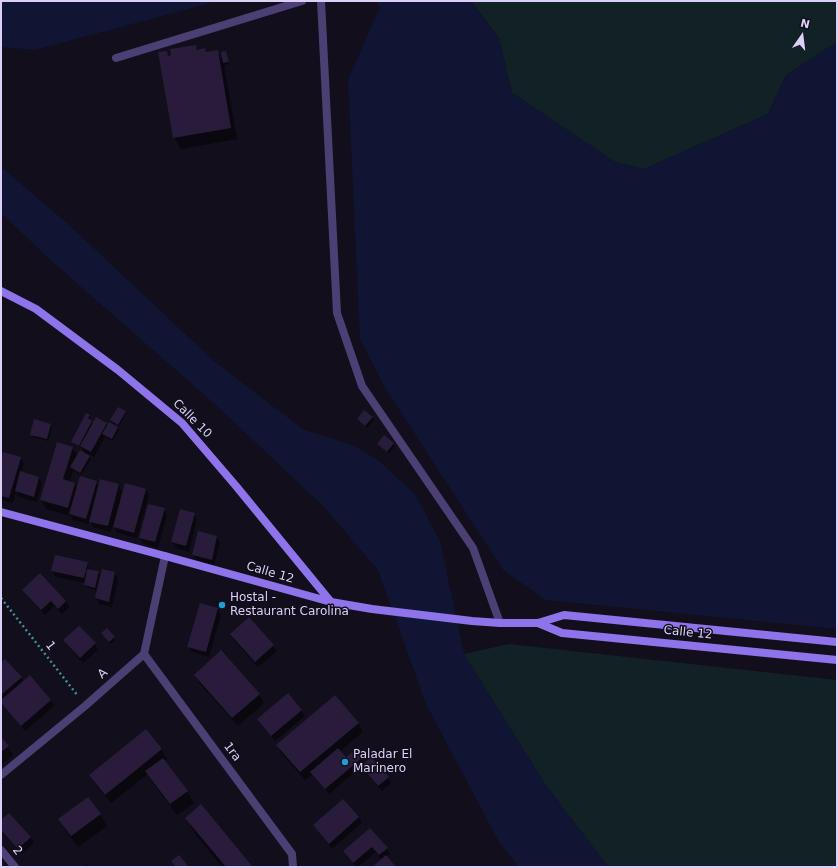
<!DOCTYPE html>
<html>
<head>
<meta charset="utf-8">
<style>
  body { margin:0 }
  #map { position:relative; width:838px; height:868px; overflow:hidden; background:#130e1b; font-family:"DejaVu Sans",sans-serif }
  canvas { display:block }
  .frame { position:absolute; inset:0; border:2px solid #dccff8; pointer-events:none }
  .north { position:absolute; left:782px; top:16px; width:40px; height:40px; -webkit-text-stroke:3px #130e1b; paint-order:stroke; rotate:14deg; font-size:11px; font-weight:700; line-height:16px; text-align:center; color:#dccff8 }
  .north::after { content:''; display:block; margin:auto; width:14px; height:18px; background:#dccff8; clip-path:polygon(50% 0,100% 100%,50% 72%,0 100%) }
</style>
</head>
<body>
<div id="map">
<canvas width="838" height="868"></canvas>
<div class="frame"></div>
<div class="north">N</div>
</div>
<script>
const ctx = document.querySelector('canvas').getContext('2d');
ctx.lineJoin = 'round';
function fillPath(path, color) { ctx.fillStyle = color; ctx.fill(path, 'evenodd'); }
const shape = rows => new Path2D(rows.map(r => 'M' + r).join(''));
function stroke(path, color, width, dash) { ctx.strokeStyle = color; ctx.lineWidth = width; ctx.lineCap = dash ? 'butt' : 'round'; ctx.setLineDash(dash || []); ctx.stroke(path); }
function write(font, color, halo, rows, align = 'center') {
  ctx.font = font + ' "DejaVu Sans",sans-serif'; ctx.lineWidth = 3; ctx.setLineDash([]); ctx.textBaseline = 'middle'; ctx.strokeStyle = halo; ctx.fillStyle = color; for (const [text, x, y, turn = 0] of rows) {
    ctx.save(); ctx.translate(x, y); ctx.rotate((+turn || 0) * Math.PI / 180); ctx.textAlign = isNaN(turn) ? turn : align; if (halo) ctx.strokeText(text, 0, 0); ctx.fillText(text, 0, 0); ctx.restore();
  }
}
const green = shape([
  [471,1,837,1,837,42,786,75,768,114,644,169,615,162,512,93,499,38],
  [509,644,837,680,837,867,608,867,545,784,464,654]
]);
const water = shape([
  [1,1,218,1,35,50,1,47],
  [377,1,471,1,499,38,512,93,615,162,644,169,768,114,786,75,837,42,837,629,546,600,503,570,384,386,360,339,348,80,380,7],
  [1,167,66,222,215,362,304,430,353,445,379,461,415,494,440,541,464,654,545,784,608,867,519,867,499,842,426,704,378,570,325,508,217,406,48,258,1,213]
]);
const shadow = shape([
  [195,46,198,51,205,49,207,53,217,51,224,63,226,52,227,54,229,64,224,65,237,139,181,149,174,137,166,52,169,56],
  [125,412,126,414,119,426,113,423,112,420],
  [89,415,90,418,89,420,93,424,106,423,108,426,118,428,119,430,113,441,105,437,94,457,88,454,91,459,81,475,73,470,70,482,75,484,77,488,96,482,99,487,101,480,119,485,122,491,120,500,122,500,146,490,149,495,137,538,117,533,113,525,111,532,93,527,90,521,89,524,73,520,71,516,46,509,41,500,72,448,77,456,86,455,81,446,80,447,74,444,72,442],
  [372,417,374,420,367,428,358,419],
  [51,425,52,427,48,441,33,437,31,434],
  [378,444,393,444,395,446,389,454],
  [1,456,3,458,20,458,24,463,21,473,39,478,42,483,37,502,19,497,16,491,13,503,1,500],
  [164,509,167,515,158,548,144,544,140,538],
  [194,514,197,519,189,552,176,548,172,542],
  [217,537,220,543,214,565,197,561,193,555],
  [87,563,90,570,98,572,101,577,102,570,115,573,118,579,112,607,99,604,96,598,101,578,99,577,96,590,86,587,85,583,56,577,52,571],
  [23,590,66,601,69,607,62,614,54,606,45,615,27,595],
  [218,609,221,615,209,657,192,652,188,647],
  [249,618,273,646,277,651,258,667,234,640,231,634],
  [104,636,114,637,115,640,111,644],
  [65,641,95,644,98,650,83,663,68,646],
  [221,652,259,694,264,703,238,726,200,684,195,675],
  [1,664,21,678,23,682,30,677,51,700,54,706,25,731,1,703],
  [301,710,305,716,275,741,258,719],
  [358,723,363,732,340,751,346,759,355,752,364,764,388,778,391,783,382,791,365,772,362,766,329,794,313,774,305,780,282,754,277,745],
  [146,731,162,750,167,759,164,761,187,791,194,803,177,815,153,783,148,774,111,803,95,784,90,775],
  [1,738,13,755,1,765],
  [343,800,359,818,362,823,332,849,314,825],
  [201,806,252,867,222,867,196,835,186,818],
  [100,814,107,826,78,847,66,831,59,819],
  [1,821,30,837,34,843,22,854,1,831],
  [370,829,387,848,390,854,386,857,395,867,374,867,382,860,376,852,358,867,356,867,347,857,344,851],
  [86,864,89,867,82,867]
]);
const building = shape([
  [196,45,197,50,205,48,206,52,218,50,231,128,173,138,158,52,167,51,168,56,171,55,170,49],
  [226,51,229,62,223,63,221,52],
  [118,407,126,411,118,425,110,420],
  [364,410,373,417,365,426,357,419],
  [86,413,90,415,88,418,92,421,79,446,71,442],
  [96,417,107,423,91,452,80,446],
  [34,419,51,424,47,439,30,435],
  [109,422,118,427,112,439,102,434],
  [384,435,394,443,387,452,377,444],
  [57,442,73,447,63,479,75,483,68,508,40,500],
  [80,450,90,456,80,473,70,467],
  [3,452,21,457,9,498,1,496,1,460],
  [20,471,39,477,34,497,15,491],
  [80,476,97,481,86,519,69,514],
  [100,479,119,484,108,526,89,522],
  [125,483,146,489,134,533,113,527],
  [148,504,165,508,155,542,139,538],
  [180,509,195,513,186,546,171,542],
  [198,531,217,536,212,560,192,555],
  [55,555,88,562,84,578,51,571],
  [87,569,99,571,95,588,84,585],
  [102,569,115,572,109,602,95,598],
  [40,573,66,601,58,609,51,601,41,610,22,590],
  [200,603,218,608,206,652,187,647],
  [249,617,274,645,255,662,230,634],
  [79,626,96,643,80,658,63,640],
  [107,628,115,637,109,642,101,633],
  [221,650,260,694,232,718,194,675],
  [5,659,22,677,1,695,1,663],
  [30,675,51,700,21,726,1,703,1,700],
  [288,693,302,710,271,736,257,719],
  [335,695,359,723,300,772,276,745],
  [146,729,162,749,105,795,89,775],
  [1,737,9,746,1,752],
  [338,748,346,757,355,750,362,758,325,789,310,772],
  [371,757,389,777,378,786,361,766],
  [163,758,188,791,170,804,145,771],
  [88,797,101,814,71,836,58,819],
  [343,799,359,817,329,844,313,825],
  [201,804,252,866,251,867,226,867,185,818],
  [9,813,31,837,18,849,1,830,1,820],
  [370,828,388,848,379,855,372,847,353,863,343,851],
  [179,855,189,867,176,867,171,861],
  [386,855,396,867,372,867]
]);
const path = shape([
  [1,598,78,696]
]);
const lane = shape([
  [321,1,337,313,362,386,473,548,500,623],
  [116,58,302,1]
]);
const street = shape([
  [144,654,292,854,293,867],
  [1,775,85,706,144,654,165,556],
  [1,850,15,867]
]);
const secondary = shape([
  [1,291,36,309,118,370,182,423,236,486,331,602],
  [1,512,165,556,331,602,372,609,472,621,500,623,538,623,564,615,837,642],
  [538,623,562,633,837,660]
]);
const markers = [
  [222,605,4,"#1e9ed5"],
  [345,762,4,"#1e9ed5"]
];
const streetNames = [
  ["Calle 10",192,419,45],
  ["Calle 12",270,573,16],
  ["Calle 12",688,633,6],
  ["1",50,646,52],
  ["A",103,674,-42],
  ["1ra",232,752,53],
  ["2",17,851,51]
];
const poiNames = [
  ["Hostal -",230,598],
  ["Restaurant Carolina",230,612],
  ["Paladar El",353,755],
  ["Marinero",353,769]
];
fillPath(green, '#122124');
fillPath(water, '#0f1533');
fillPath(shadow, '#0007');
fillPath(building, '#281c3a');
stroke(path, '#3d919e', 2.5, [2, 3]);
stroke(lane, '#4c3f74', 8);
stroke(street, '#4c3f74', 8);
stroke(secondary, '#8e73eb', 8);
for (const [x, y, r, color] of markers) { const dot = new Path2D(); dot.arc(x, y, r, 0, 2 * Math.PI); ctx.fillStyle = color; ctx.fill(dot); stroke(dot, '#130e1b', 1.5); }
write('12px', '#dccff8', '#130e1b', streetNames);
write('12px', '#dccff8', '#130e1b', poiNames, 'left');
</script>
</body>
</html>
